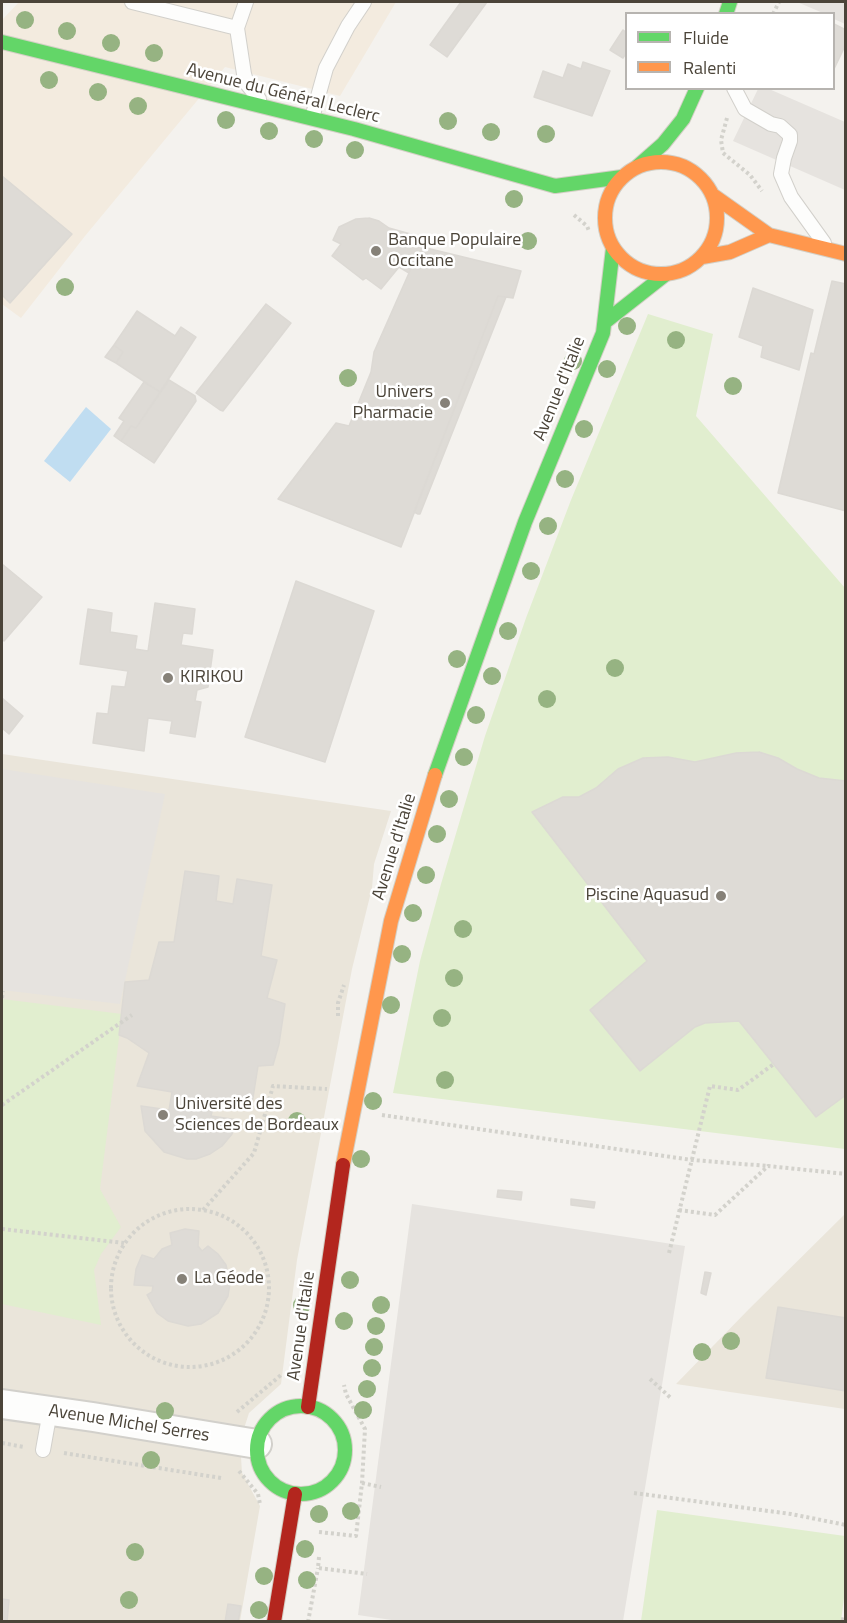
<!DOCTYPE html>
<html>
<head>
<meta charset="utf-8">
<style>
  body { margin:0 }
  #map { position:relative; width:847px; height:1623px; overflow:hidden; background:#f4f2ee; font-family:"Titillium Web",sans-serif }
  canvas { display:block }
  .frame { position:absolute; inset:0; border:3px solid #4b4439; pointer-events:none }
  .legend { position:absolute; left:625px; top:12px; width:210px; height:78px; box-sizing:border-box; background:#fff; border:2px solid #b7b4b0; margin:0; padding:8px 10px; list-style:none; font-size:18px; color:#4b4439 }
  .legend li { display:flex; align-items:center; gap:12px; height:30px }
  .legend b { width:30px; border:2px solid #b7b4b0 }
</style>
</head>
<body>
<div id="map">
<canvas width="847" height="1623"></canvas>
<div class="frame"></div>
<ul class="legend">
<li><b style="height:8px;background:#63d668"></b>Fluide</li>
<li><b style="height:8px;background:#ff974d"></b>Ralenti</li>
</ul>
</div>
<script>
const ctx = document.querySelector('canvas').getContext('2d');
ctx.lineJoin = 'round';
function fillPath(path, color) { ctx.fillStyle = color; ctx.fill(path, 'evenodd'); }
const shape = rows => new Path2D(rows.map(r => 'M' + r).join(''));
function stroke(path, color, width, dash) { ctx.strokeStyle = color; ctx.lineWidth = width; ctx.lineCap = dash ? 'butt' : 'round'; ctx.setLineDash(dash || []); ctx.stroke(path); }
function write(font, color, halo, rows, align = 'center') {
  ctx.font = font + ' "Titillium Web",sans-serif'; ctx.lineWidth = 5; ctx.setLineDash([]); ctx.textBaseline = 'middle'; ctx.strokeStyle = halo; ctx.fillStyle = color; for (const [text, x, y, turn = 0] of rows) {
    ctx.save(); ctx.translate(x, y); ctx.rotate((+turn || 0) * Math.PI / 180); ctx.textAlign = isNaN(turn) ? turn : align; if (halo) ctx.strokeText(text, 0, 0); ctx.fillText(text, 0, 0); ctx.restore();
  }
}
const commercial = shape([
  [19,2,396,2,340,96,225,67,85,236,21,318,2,304,2,20]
]);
const education = shape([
  [2,754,391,811,374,864,372,888,352,969,297,1260,281,1384,249,1413,240,1441,242,1473,260,1506,240,1621,2,1622],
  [845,1214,845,1409,676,1384,749,1309]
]);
const green = shape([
  [648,314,713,334,696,416,845,588,845,1149,393,1093,420,961,441,884,485,736,526,618,571,500],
  [2,999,122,1014,100,1189,121,1227,101,1254,94,1270,101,1325,2,1304],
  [657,1510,845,1536,845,1590,841,1621,641,1621]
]);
const parking = shape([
  [797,2,845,2,845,24,834,19,834,14,823,13],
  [758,89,769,89,845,122,845,190,733,141],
  [2,769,165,794,120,1004,2,990],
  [412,1204,685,1246,623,1621,405,1622,358,1615]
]);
const water = shape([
  [86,407,111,429,70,482,44,461]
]);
const building = shape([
  [461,2,487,2,447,57,430,45,461,2],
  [834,24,846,30,846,44,834,69,834,24],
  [623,30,626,32,626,53,623,58,610,50,623,30],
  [583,62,610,71,592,116,534,97,543,71,563,78,568,64,581,69,583,62],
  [2,176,72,234,10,303,2,295,2,176],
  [369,218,379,221,389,228,398,239,418,246,409,273,399,267,381,289,366,278,363,280,332,256,341,244,333,240,339,227,356,219,369,218],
  [389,228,421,237,418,246,398,239,389,228],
  [418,246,521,271,513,298,498,296,401,547,278,499,336,423,349,426,371,372,374,352,409,273,418,246],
  [832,281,846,284,846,511,778,493,811,353,814,354,832,281],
  [753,288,813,310,799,370,761,357,763,346,739,337,753,288],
  [498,296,506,297,420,514,418,514,414,512,498,296],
  [266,304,291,323,223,411,220,410,196,393,266,304],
  [137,311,175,336,181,327,196,337,160,392,116,363,123,352,114,345,137,311],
  [114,345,123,352,116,363,105,357,114,345],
  [169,380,195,396,196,401,154,463,121,441,131,426,136,428,169,380],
  [144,382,160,392,136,428,131,426,121,441,114,436,124,421,119,418,144,382],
  [2,564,42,597,4,641,2,639,2,564],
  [296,581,374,611,325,762,245,737,296,581],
  [155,603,195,609,192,634,183,633,181,645,213,650,208,687,197,690,195,701,201,702,195,737,170,733,172,721,148,718,144,751,93,743,97,713,108,714,112,686,125,687,128,671,80,664,88,609,112,613,110,632,137,636,135,649,148,651,155,603],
  [2,698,23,716,9,734,2,728,2,698],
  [759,752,778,758,797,769,819,778,846,781,846,1095,816,1117,739,1021,705,1023,695,1027,640,1071,590,1010,647,961,532,812,563,797,579,797,596,788,618,769,643,758,668,757,695,762,736,753,759,752],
  [185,871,219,876,216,901,233,904,237,879,272,885,261,956,277,960,267,998,285,1004,279,1044,273,1065,258,1066,252,1104,215,1098,211,1116,238,1120,232,1134,222,1146,210,1154,196,1159,187,1159,164,1152,145,1131,141,1106,169,1110,172,1092,137,1086,149,1053,127,1038,119,1035,125,982,149,980,159,942,174,942,185,871],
  [498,1190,522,1192,521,1200,497,1197,498,1190],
  [571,1199,595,1202,594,1208,571,1205,571,1199],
  [185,1229,199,1231,198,1246,202,1251,208,1246,218,1254,226,1265,230,1283,228,1296,218,1313,201,1324,188,1326,168,1321,157,1313,147,1295,152,1292,153,1286,134,1285,136,1269,142,1255,154,1259,162,1249,172,1245,170,1233,185,1229],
  [705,1272,711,1273,706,1295,701,1293,705,1272],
  [778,1307,846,1318,846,1391,766,1378,778,1307],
  [2,1599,9,1600,7,1622,2,1622,2,1599],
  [228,1604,241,1606,238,1622,225,1622,228,1604]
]);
const path = shape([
  [773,14,779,2],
  [727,118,721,140,723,153,750,175,762,191],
  [574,215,587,226,589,231],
  [2,998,3,991],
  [338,1016,338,1003,344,985],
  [2,1105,132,1015],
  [382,1115,692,1160,768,1166],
  '111 1288a79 79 0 1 1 158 0a79 79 0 1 1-158 0Z',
  [203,1210,254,1153,273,1086,327,1089],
  [679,1210,715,1215,768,1166,846,1174],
  [2,1229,124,1243],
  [669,1253,710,1086,738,1090,774,1064],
  [650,1379,672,1399],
  [237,1412,281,1375],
  [2,1443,24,1447],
  [64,1453,221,1478],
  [239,1471,258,1494,260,1504],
  [362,1483,381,1487],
  [634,1493,791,1514,846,1525],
  [319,1532,356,1536,362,1483,365,1429,346,1394,344,1385],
  [319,1557,318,1568,367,1574],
  [841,1619,846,1620],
  [308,1622,318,1568]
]);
const lane = shape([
  [132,2,237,28],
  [246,2,237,28,244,74,247,84,259,99],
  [734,88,745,109,771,124,780,126,790,135,790,141,784,158,781,174,791,197,824,243],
  [312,118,326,68,348,26,364,2],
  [43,1450,50,1411]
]);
const street = shape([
  [2,1404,93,1417,257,1444]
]);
const fast = shape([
  [726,14,730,2],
  [2,42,354,129,555,186,622,177],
  [638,166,663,144,683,119,697,88],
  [605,322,666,274],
  [435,775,525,522,603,333,613,248],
  '257 1450a44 44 0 1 1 88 0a44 44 0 1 1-88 0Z'
]);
const slow = shape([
  '605 218a56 56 0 1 1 112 0a56 56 0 1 1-112 0Z',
  [714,196,769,235,846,254],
  [702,257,730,252,769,235],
  [343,1165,391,921,435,775]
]);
const jam = shape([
  [308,1407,343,1165],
  [274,1622,295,1494]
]);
const trees = [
  [25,20],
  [67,31],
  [111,43],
  [154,53],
  [49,80],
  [98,92],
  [138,106],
  [226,120],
  [448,121],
  [269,131],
  [491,132],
  [546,134],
  [314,139],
  [355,150],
  [514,199],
  [528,241],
  [65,287],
  [627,326],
  [676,340],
  [573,361],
  [607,369],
  [348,378],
  [733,386],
  [584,429],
  [565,479],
  [548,526],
  [531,571],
  [508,631],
  [457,659],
  [615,668],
  [492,676],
  [547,699],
  [476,715],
  [464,757],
  [449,799],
  [437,834],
  [426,875],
  [413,913],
  [463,929],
  [402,954],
  [454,978],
  [391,1005],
  [442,1018],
  [445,1080],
  [373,1101],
  [297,1121],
  [361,1159],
  [350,1280],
  [302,1305],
  [381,1305],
  [344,1321],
  [376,1326],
  [731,1341],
  [374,1347],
  [702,1352],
  [372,1368],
  [367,1389],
  [363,1410],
  [165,1411],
  [151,1460],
  [351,1511],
  [319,1514],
  [305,1549],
  [135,1552],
  [264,1576],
  [307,1580],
  [129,1600],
  [259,1610]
];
const markers = [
  [376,251,6,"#868178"],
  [445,403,6,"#868178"],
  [168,678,6,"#868178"],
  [721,896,6,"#868178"],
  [163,1115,6,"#868178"],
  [182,1279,6,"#868178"]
];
const streetNames = [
  ["Avenue du Général Leclerc",283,94,14],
  ["Avenue d'Italie",560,389,-68],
  ["Avenue d'Italie",395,847,-73],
  ["Avenue d'Italie",302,1326,-82],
  ["Avenue Michel Serres",129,1424,9]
];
const poiNames = [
  ["Banque Populaire",388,241],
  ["Occitane",388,262],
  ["Univers",433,393,"right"],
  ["Pharmacie",433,414,"right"],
  ["KIRIKOU",180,678],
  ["Piscine Aquasud",709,896,"right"],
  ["Université des",175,1105],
  ["Sciences de Bordeaux",175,1126],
  ["La Géode",194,1279]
];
fillPath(commercial, '#f3ebdf');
fillPath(education, '#eae5da');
fillPath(green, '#e1eecf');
fillPath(parking, '#e6e3df');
fillPath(water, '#c0ddf1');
fillPath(building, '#dedbd6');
stroke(building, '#dcd9d4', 1.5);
stroke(lane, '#d2d0cb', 16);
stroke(street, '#d2d0cb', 32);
stroke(fast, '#d3cfc5', 16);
stroke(slow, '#d3cfc5', 16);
stroke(jam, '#d3cfc5', 16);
stroke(path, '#d3d2cc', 4, [3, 3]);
stroke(lane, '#fdfdfc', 14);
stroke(street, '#fdfdfc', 28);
stroke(fast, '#63d668', 14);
stroke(slow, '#ff974d', 14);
stroke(jam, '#b3261e', 14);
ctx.fillStyle = '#96b382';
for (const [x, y] of trees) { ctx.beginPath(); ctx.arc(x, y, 9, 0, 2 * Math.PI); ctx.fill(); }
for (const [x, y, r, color] of markers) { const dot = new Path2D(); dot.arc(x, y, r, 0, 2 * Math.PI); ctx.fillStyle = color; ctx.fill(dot); stroke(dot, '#fff', 2); }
write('18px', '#4b4439', '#fff', streetNames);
write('18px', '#4b4439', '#fff', poiNames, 'left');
</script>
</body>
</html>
